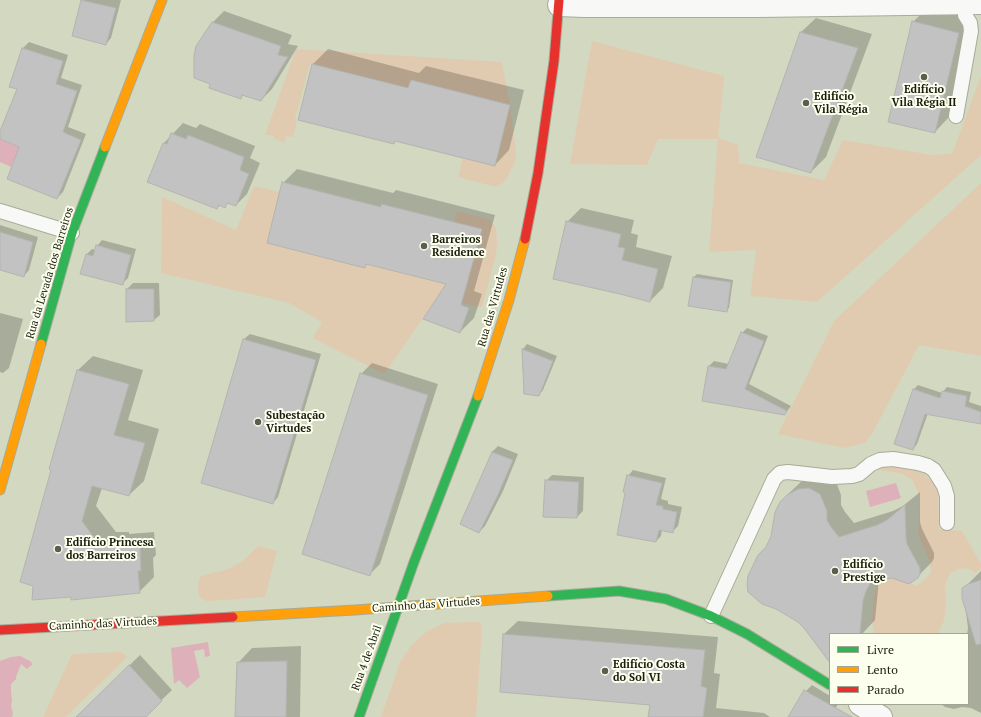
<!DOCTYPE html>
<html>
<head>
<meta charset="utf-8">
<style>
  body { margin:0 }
  #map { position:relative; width:981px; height:717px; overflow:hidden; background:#d3d8c1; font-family:"PT Serif",serif }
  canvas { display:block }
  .legend { position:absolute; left:829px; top:633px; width:140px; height:72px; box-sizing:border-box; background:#fcffee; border:1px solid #a2a494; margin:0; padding:5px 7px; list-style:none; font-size:12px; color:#1a1c0d }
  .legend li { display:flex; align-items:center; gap:8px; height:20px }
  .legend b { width:20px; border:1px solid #a2a494 }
</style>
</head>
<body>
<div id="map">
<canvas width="981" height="717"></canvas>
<ul class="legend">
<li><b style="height:5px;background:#30b455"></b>Livre</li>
<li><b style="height:5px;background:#ff9f0a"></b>Lento</li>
<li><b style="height:5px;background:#e5322d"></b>Parado</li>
</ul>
</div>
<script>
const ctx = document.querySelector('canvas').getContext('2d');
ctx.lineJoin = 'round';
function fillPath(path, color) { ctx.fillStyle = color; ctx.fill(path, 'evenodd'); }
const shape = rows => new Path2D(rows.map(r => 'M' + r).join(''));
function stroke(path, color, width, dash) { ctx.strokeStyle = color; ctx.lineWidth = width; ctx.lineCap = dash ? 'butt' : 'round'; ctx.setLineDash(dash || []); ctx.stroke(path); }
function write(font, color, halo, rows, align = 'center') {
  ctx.font = font + ' "PT Serif",serif'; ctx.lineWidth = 4; ctx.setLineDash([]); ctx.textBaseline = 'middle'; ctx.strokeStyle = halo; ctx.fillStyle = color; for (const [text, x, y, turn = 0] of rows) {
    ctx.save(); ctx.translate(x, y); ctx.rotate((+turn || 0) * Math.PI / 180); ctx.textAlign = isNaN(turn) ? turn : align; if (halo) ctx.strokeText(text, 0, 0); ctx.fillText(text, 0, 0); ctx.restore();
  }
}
const green = shape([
  [592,41,724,76,718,138,738,145,739,163,824,180,843,140,932,155,952,154,981,76,981,155,817,302,750,296,756,250,709,252,718,139,658,139,647,165,570,164],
  [296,49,502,62,510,105,516,154,515,161,508,176,504,182,496,187,458,177,463,157,495,165,510,105,411,80,408,88,310,63,295,119,297,120,293,137,286,136,284,143,274,138,274,136,265,135],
  [981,183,981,356,919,345,872,434,865,443,844,448,778,434,834,321],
  [254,186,280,192,267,243,365,267,366,264,466,289,481,229,454,222,457,211,487,219,491,221,496,228,497,243,496,255,482,307,462,303,440,294,384,374,313,338,322,322,289,303,161,273,162,197,236,230],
  [894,466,923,473,936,485,938,496,939,529,962,531,981,564,981,569,975,573,968,568,958,569,950,573,945,585,946,602,944,621,938,633,934,634,874,634,872,620,874,597,877,586,886,579,899,578,916,586,924,581,931,573,930,562,918,535,920,496,912,480,903,474,878,470,878,467],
  [258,546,277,551,265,597,210,601,206,601,200,597,198,592,198,583,201,576,225,570,234,566,245,559],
  [479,622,482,627,476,717,381,717,400,662,411,646,426,632,444,623],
  [122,652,127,657,66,717,43,717,72,654]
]);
const water = shape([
  [0,139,19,147,11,167,0,162],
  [896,483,901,498,870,507,866,491],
  [208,642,210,656,205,657,204,649,194,651,200,677,187,688,179,680,174,684,171,648],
  [20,656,30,661,33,664,27,669,21,664,16,677,16,679,11,684,11,693,12,699,11,706,13,713,12,717,0,717,0,661,11,657]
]);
const shadow = shape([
  [82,0,121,0,111,38,106,44,73,35],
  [928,7,973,18,949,117,935,132,913,22],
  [224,11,292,35,288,44,298,46,272,89,261,100,244,94,241,98,213,22],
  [816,18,872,34,826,157,811,172,801,32],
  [29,42,68,55,61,78,82,85,68,127,86,134,63,192,57,198,21,147,0,138,0,133,18,89,10,86,23,48],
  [328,49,419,73,426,66,524,90,509,150,495,165,397,140,394,143,299,119,313,64],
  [183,123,196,128,200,124,255,146,250,158,260,163,247,194,236,205,228,202,224,206,220,205,217,208,164,143],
  [297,169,393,193,396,190,495,215,474,291,482,294,474,318,460,332,448,284,368,263,365,266,283,183],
  [581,208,634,220,631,233,638,235,636,247,672,256,663,288,650,301,567,222],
  [0,225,38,237,29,270,24,276,0,269],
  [102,240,136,249,128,278,122,284,86,255,92,249,95,250,97,246],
  [697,274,733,280,729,308,726,311,690,305,694,277],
  [133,283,159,283,160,315,154,320,127,289],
  [0,313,23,319,9,368,3,373,0,372],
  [747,328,768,336,749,384,791,406,785,414,703,400,709,366,714,361,729,364,742,333],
  [250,334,321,354,278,497,273,503,244,339],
  [527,344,557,356,543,390,539,395,525,393,523,349],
  [93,356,143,370,128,420,159,429,144,481,129,495,102,488,96,506,116,532,129,532,129,534,154,532,156,555,153,558,154,577,139,592,106,594,53,469,78,370],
  [372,363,438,384,380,564,369,575,361,374],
  [918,385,942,393,947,387,971,392,969,402,981,406,981,423,928,413,917,444,913,449,914,389],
  [498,446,518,454,503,491,485,526,479,532,492,452],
  [633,470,666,478,661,499,668,501,668,504,682,507,678,526,672,532,662,529,661,536,656,541,627,492,628,476],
  [552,475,584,477,583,511,577,517,546,481],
  [835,479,841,495,841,505,845,512,854,523,893,511,903,506,920,492,920,522,922,529,934,553,934,558,932,562,917,577,892,577,879,579,875,620,862,634,830,634,830,650,767,548,787,495,803,480],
  [981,571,981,713,971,708,962,707,954,709,945,707,941,704,968,704,968,634,967,634,968,628,963,589],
  [518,621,718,637,714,673,720,674,716,708,764,713,770,717,649,717,651,704,501,691,504,634],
  [301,646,300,717,236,717,238,663,252,648],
  [140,655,172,690,144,717,77,717],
  [812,685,830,696,830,704,838,704,830,717,789,717,807,693,806,691]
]);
const building = shape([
  [81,0,116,8,106,45,72,36,81,0],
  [912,21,959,33,935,133,888,122,912,21],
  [212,22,281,46,278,55,288,57,261,101,242,95,241,99,209,88,210,84,194,78,194,56,196,46,212,22],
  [800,32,858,48,811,173,756,157,800,32],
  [22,48,63,61,56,84,77,91,63,132,81,140,57,199,7,179,19,147,0,139,0,131,17,89,9,87,22,48],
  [312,64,408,88,411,80,510,105,495,166,395,141,394,144,298,120,312,64],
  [171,133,186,139,188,135,244,157,240,170,249,174,236,206,227,203,225,208,219,205,217,209,147,182,163,143,167,144,171,133],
  [282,182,381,207,381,204,482,229,461,305,469,308,460,333,423,319,446,284,366,264,365,268,267,243,282,182],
  [566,221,621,234,618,247,625,248,622,260,658,269,650,302,620,294,553,279,566,221],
  [0,232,33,242,24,277,0,270,0,232],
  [96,245,131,255,123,285,80,274,86,254,93,256,96,245],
  [693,277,731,282,727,312,688,306,693,277],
  [126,289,154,289,154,321,126,322,126,289],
  [741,332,764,341,745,389,787,411,785,415,702,401,708,366,726,369,741,332],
  [243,339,316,360,273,504,201,483,243,339],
  [522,349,553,361,539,396,524,394,522,349],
  [77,370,129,384,114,435,145,443,129,496,92,486,82,521,101,547,115,546,115,548,140,546,141,571,138,571,140,593,71,600,71,597,32,600,33,586,20,582,51,470,49,469,77,370],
  [360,373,428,395,370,576,302,554,360,373],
  [913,389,940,398,942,391,967,396,965,406,981,412,981,424,925,414,913,450,894,444,913,389],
  [492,452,513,460,497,497,479,533,460,524,492,452],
  [627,475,662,483,656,505,663,506,663,509,677,512,673,533,659,530,656,542,617,535,625,493,623,492,627,475],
  [545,480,579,482,577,518,543,517,545,480],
  [809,488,820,494,827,511,827,520,831,527,839,537,877,525,887,520,905,505,906,537,907,544,920,568,920,574,918,578,909,584,892,578,871,582,866,591,863,601,860,634,830,634,830,663,804,628,798,622,776,609,762,604,748,592,747,584,748,576,758,555,766,547,771,536,775,512,780,502,787,495,798,489,809,488],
  [981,580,981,644,976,645,962,598,962,588,968,584,981,580],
  [503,634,705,650,701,686,707,688,703,717,648,717,650,705,500,692,503,634],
  [287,661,286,717,235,717,237,662,287,661],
  [129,665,162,701,146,717,76,717,129,665],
  [804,690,852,717,788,717,804,690]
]);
const lane = shape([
  [956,116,971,31,970,23,965,15,965,4],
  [0,211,72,233],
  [711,616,774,479,780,473,788,472,832,477,852,476,859,474,871,464,880,460,893,459,918,463,928,466,934,470,944,486,947,496,947,523]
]);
const street = shape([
  [559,5,584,6,758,6,981,3],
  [860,704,881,717]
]);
const fast = shape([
  [41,344,72,233,105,147],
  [548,596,619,591,666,599,711,616,747,634,830,685],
  [359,717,414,562,478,396]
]);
const slow = shape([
  [105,147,162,0],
  [478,396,509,300,525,239],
  [0,490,41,344],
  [233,617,355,610,548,596]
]);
const jam = shape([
  [525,239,538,173,554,61,559,0],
  [0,630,233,617]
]);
const markers = [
  [924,77,4,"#5b5e4c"],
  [806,103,4,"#5b5e4c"],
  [424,246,4,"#5b5e4c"],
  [258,422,4,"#5b5e4c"],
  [58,549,4,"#5b5e4c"],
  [835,571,4,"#5b5e4c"],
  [605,671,4,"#5b5e4c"]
];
const poiNames = [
  ["Edifício",924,90,"center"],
  ["Vila Régia II",924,103,"center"],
  ["Edifício",814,97],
  ["Vila Régia",814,110],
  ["Barreiros",432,240],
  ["Residence",432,253],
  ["Subestação",266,416],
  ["Virtudes",266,429],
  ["Edifício Princesa",66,543],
  ["dos Barreiros",66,556],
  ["Edifício",843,565],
  ["Prestige",843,578],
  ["Edifício Costa",613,665],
  ["do Sol VI",613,678]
];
const streetNames = [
  ["Rua da Levada dos Barreiros",50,273,-73],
  ["Rua das Virtudes",493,307,-74],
  ["Caminho das Virtudes",426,605,-4],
  ["Caminho das Virtudes",103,624,-3],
  ["Rua 4 de Abril",367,658,-70]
];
fillPath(green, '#e1cbb0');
fillPath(water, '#deb0ba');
fillPath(shadow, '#0003');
fillPath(building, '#c3c2c3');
stroke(building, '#b3b3b0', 1);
stroke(lane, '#a7ab99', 16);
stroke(street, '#a7ab99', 24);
stroke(fast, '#a7ab99', 11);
stroke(slow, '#a7ab99', 11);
stroke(jam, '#a7ab99', 11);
stroke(lane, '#f8f9f6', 14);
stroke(street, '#f8f9f6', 22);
stroke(fast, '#30b455', 9);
stroke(slow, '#ff9f0a', 9);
stroke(jam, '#e5322d', 9);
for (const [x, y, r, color] of markers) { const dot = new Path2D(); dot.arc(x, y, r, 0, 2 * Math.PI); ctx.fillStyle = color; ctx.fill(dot); stroke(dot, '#fcffee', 1.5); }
write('bold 11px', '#1a1c0d', '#fcffee', poiNames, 'left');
write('11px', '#1a1c0d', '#fcffee', streetNames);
</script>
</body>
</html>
